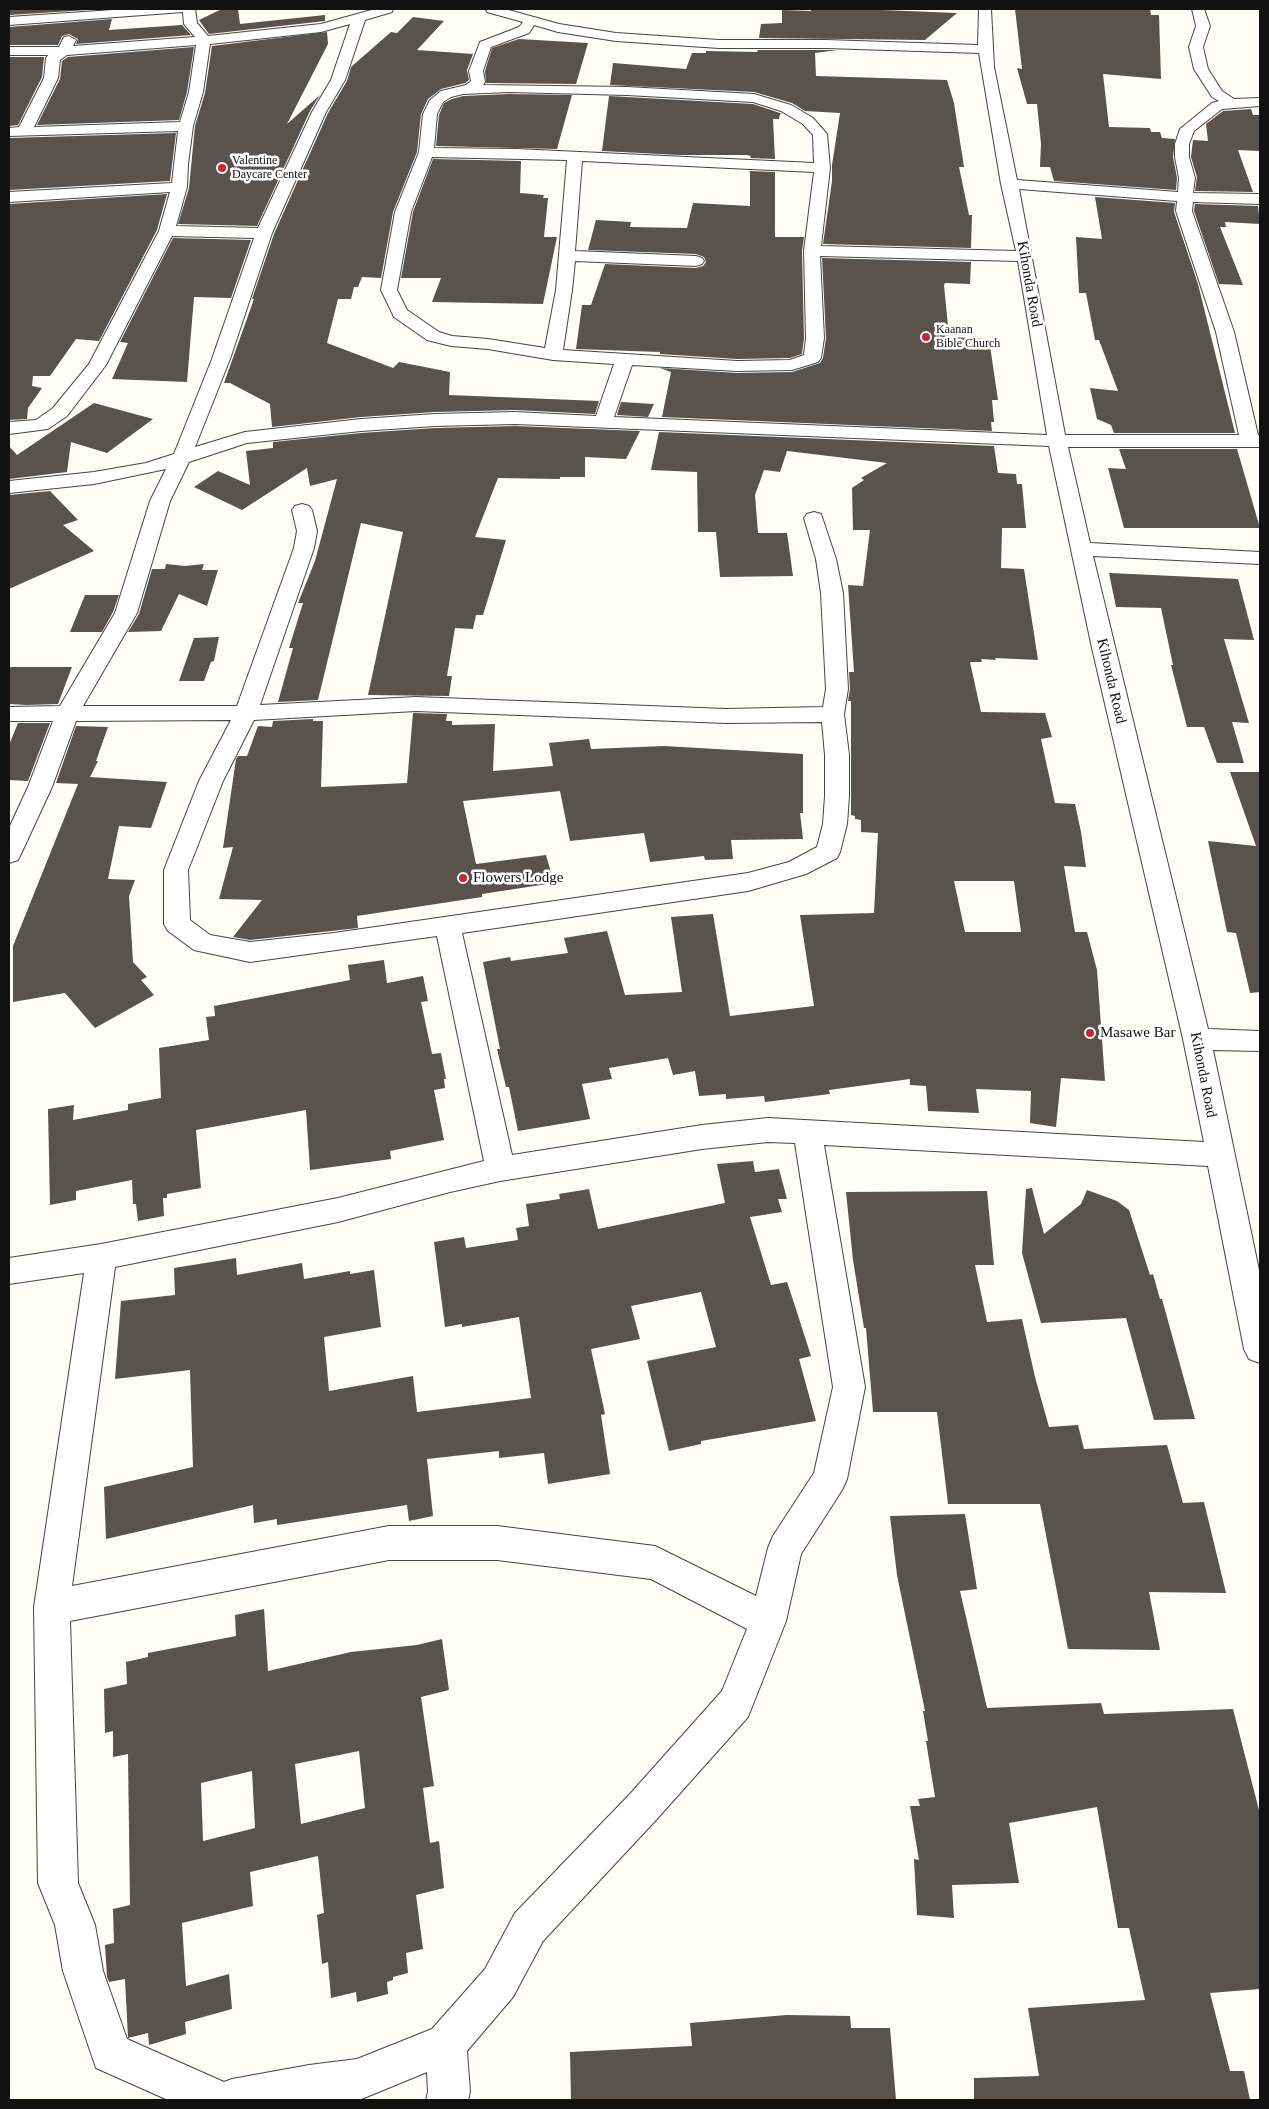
<!DOCTYPE html>
<html>
<head>
<meta charset="utf-8">
<style>
  body { margin:0 }
  #map { position:relative; width:1269px; height:2109px; overflow:hidden; background:#fffdf5; font-family:"Times New Roman",serif }
  canvas { display:block }
  .frame { position:absolute; inset:0; border:10px solid #111; pointer-events:none }
</style>
</head>
<body>
<div id="map">
<canvas width="1269" height="2109"></canvas>
<div class="frame"></div>
</div>
<script>
const ctx = document.querySelector('canvas').getContext('2d');
ctx.lineJoin = 'round';
function fillPath(path, color) { ctx.fillStyle = color; ctx.fill(path, 'evenodd'); }
const shape = rows => new Path2D(rows.map(r => 'M' + r).join(''));
function stroke(path, color, width, dash) { ctx.strokeStyle = color; ctx.lineWidth = width; ctx.lineCap = dash ? 'butt' : 'round'; ctx.setLineDash(dash || []); ctx.stroke(path); }
function write(font, color, halo, rows, align = 'center') {
  ctx.font = font + ' "Times New Roman",serif'; ctx.lineWidth = 5; ctx.setLineDash([]); ctx.textBaseline = 'middle'; ctx.strokeStyle = halo; ctx.fillStyle = color; for (const [text, x, y, turn = 0] of rows) {
    ctx.save(); ctx.translate(x, y); ctx.rotate((+turn || 0) * Math.PI / 180); ctx.textAlign = isNaN(turn) ? turn : align; if (halo) ctx.strokeText(text, 0, 0); ctx.fillText(text, 0, 0); ctx.restore();
  }
}
const building = shape([
  [23,9,104,9,9,15,9,10],
  [222,9,238,9,240,24,325,15,325,21,209,34,199,20],
  [811,9,856,9,957,13,925,40,759,38,761,24,782,23,782,10,811,11],
  [1015,9,1150,9,1151,15,1159,15,1161,79,1103,74,1109,127,1150,128,1151,132,1160,132,1162,138,1175,139,1173,157,1177,178,1176,190,1054,181,1050,167,1040,167,1041,144,1037,104,1027,104,1017,68,1022,69],
  [413,17,444,21,417,50,473,54,467,70,469,80,465,83,441,89,428,99,421,114,417,152,393,212,381,278,362,277,358,287,354,287,351,299,338,299,327,343,393,368,399,362,450,372,449,395,599,401,595,414,515,410,435,412,361,417,272,427,270,404,230,383,224,383,254,299,252,299,274,234,328,113,347,81,351,67,391,32,397,33],
  [112,19,109,30,182,25,191,35,76,44,78,39,69,34,62,36,58,45,9,45,9,27],
  [327,32,328,44,287,124,320,95,310,111,257,226,178,224,189,188,195,126,205,93,212,46],
  [519,39,588,43,576,84,486,83,485,71,492,48],
  [194,47,187,92,179,120,37,125,60,79,62,61,68,57],
  [758,50,837,50,815,53,816,76,947,80,954,103,964,167,959,167,969,215,972,215,971,248,823,244,832,181,832,165,840,113,805,111,792,103,754,92,610,85,613,63,686,69,692,53,706,53,706,51,757,52],
  [9,57,44,57,42,77,18,125,9,126],
  [509,94,572,95,557,149,436,146,439,115,444,103,452,99,463,96],
  [609,96,753,104,783,114,780,114,779,119,773,119,775,159,750,158,751,156,746,155,679,155,602,151],
  [1251,109,1253,115,1260,115,1260,151,1238,150,1253,192,1195,191,1197,177,1191,157,1193,140,1208,141,1206,124,1223,111],
  [176,133,170,181,9,190,9,138],
  [433,159,521,161,520,193,544,195,543,198,548,198,544,237,557,237,543,304,432,302,441,278,401,278,413,212],
  [750,171,775,172,775,237,804,237,802,251,804,338,802,354,790,358,737,359,660,354,660,352,576,349,582,305,591,305,605,264,696,268,703,266,706,262,704,257,696,254,588,250,596,220,631,222,630,227,687,228,693,203,750,206],
  [167,194,157,230,99,341,76,339,50,376,33,376,32,386,42,388,28,408,27,419,9,420,9,204],
  [1095,197,1175,203,1174,212,1198,284,1235,433,1114,433,1111,425,1097,419,1090,388,1118,391,1099,340,1095,340,1086,293,1079,293,1076,237,1102,239],
  [1195,204,1258,206,1260,224,1225,222,1226,227,1220,227,1243,285,1219,284,1194,211],
  [173,238,251,240,231,298,194,297,187,382,112,379,128,343,120,342],
  [822,258,971,262,970,284,945,283,944,285,949,337,989,339,998,400,992,400,994,422,991,422,992,431,662,417,671,372,660,368,737,373,792,372,820,363,823,358,826,338],
  [621,402,654,404,648,417,617,415],
  [94,403,153,419,107,453,71,442,67,472,9,479,9,446,17,455],
  [515,426,640,431,626,459,585,457,585,477,560,477,560,479,498,478,475,537,506,540,483,615,476,615,473,629,455,628,447,676,452,676,449,696,368,695,403,532,361,523,318,700,278,702,293,648,289,648,303,603,298,603,315,561,337,479,310,486,307,468,242,510,194,487,218,471,250,485,246,451,273,448,273,442,361,433,435,428],
  [659,432,994,446,998,473,1016,474,1017,484,1022,484,1026,528,1002,528,1001,568,1024,569,1038,660,995,658,996,660,981,659,982,662,970,662,981,712,1045,713,1052,737,1041,739,1055,803,1075,804,1081,832,1086,867,1064,866,1075,932,1087,932,1097,970,1105,1081,1061,1078,1056,1127,1030,1123,1031,1091,976,1089,979,1113,928,1111,926,1086,910,1085,910,1079,829,1090,830,1094,765,1102,764,1096,726,1099,726,1094,699,1096,695,1071,673,1075,668,1058,609,1068,612,1079,582,1084,590,1119,518,1131,509,1087,506,1087,497,1049,500,1049,483,962,510,957,511,961,568,953,564,938,607,931,625,995,682,992,671,917,713,914,730,1016,814,1006,800,915,874,913,878,833,861,832,861,820,855,819,855,816,851,815,851,701,848,701,850,689,849,672,854,672,848,585,863,586,870,530,853,530,852,488,864,480,861,478,887,463,787,451,780,472,764,470,755,495,758,533,787,533,793,576,720,577,716,532,698,532,697,472,651,470],
  [954,881,1014,881,1021,932,965,932],
  [1119,449,1237,449,1260,528,1124,528,1108,468,1126,469],
  [50,491,78,520,63,525,94,551,9,589,9,495],
  [166,564,185,566,204,564,202,570,218,570,207,606,179,594,161,631,128,632,139,614,152,569,165,569],
  [1109,573,1238,579,1254,640,1224,639,1249,723,1232,722,1244,763,1217,763,1204,727,1187,727,1171,665,1173,665,1161,608,1116,607],
  [85,595,119,595,113,612,102,632,70,632],
  [219,637,214,661,211,662,204,681,179,681,194,638],
  [9,667,72,667,58,704,26,705,9,704],
  [413,713,447,714,446,721,452,721,452,725,495,724,493,771,553,766,549,743,589,739,591,749,664,746,803,754,803,813,800,813,803,839,731,840,733,859,705,860,704,856,650,862,644,833,570,841,560,791,463,801,476,864,546,855,554,883,482,894,482,897,357,916,358,928,250,940,233,937,262,900,219,899,233,847,223,848,236,759,238,756,247,756,258,726,272,727,273,721,313,719,313,721,323,721,321,787,407,783],
  [18,723,50,723,28,781,9,780,9,745],
  [76,726,108,727,96,761,98,761,90,777,167,782,151,828,119,826,108,879,135,880,129,896,133,962,147,977,141,980,154,995,95,1028,65,993,13,1002,13,946,78,784,56,783],
  [1230,772,1260,772,1260,992,1250,993,1236,933,1227,932,1208,841,1256,846],
  [384,960,387,983,423,976,428,1001,421,1002,432,1054,441,1053,446,1079,444,1079,445,1088,434,1090,444,1140,390,1151,391,1159,310,1170,306,1110,196,1130,201,1188,167,1194,167,1198,163,1198,164,1216,138,1221,136,1204,133,1204,132,1180,76,1191,76,1200,50,1205,48,1109,74,1105,73,1120,128,1110,128,1104,161,1098,159,1048,209,1040,206,1017,215,1016,214,1006,350,980,348,965],
  [753,1161,755,1172,779,1169,787,1199,778,1199,782,1212,750,1217,771,1285,787,1282,794,1303,811,1356,799,1359,816,1421,701,1441,701,1444,669,1451,647,1361,716,1347,701,1292,631,1306,640,1339,591,1349,605,1414,601,1415,610,1474,548,1484,544,1453,499,1458,499,1451,427,1459,433,1516,409,1521,407,1505,277,1525,277,1519,254,1523,253,1505,106,1539,104,1487,193,1467,190,1370,115,1379,121,1301,175,1295,174,1268,236,1258,237,1275,302,1263,304,1279,350,1271,350,1274,374,1270,381,1327,324,1337,329,1391,413,1376,417,1412,531,1398,519,1317,462,1327,462,1324,445,1327,434,1242,464,1237,466,1248,518,1240,516,1228,529,1226,526,1204,560,1199,559,1194,589,1189,598,1229,725,1203,717,1164],
  [1032,1188,1044,1234,1081,1204,1087,1190,1117,1201,1129,1210,1150,1275,1153,1274,1160,1299,1162,1299,1195,1419,1154,1420,1126,1318,1041,1323,1022,1253,1026,1189],
  [987,1191,994,1265,975,1265,987,1322,1022,1319,1035,1377,1049,1427,1078,1425,1084,1449,1167,1445,1183,1503,1204,1502,1226,1593,1149,1592,1160,1650,1068,1649,1040,1504,948,1504,937,1412,873,1412,866,1328,864,1328,853,1260,846,1192],
  [965,1514,977,1589,960,1591,987,1708,1101,1703,1104,1714,1233,1709,1260,1814,1260,1989,1210,1993,1230,2071,1244,2071,1250,2100,974,2100,974,2078,1039,2076,1028,2008,1145,2000,1129,1928,1118,1928,1097,1807,1009,1823,1019,1883,952,1885,954,1918,917,1915,914,1859,919,1860,910,1806,920,1806,918,1799,935,1797,926,1741,928,1741,923,1711,925,1711,897,1575,890,1516],
  [264,1609,268,1671,351,1652,417,1645,442,1639,449,1690,421,1697,434,1786,423,1788,430,1843,439,1841,444,1888,416,1895,423,1949,406,1953,408,1973,393,1977,393,1980,387,1982,388,1994,357,2002,356,1992,331,1998,328,1962,322,1964,317,1915,324,1913,318,1856,250,1872,253,1906,182,1923,186,1986,229,1974,232,2009,185,2022,186,2034,149,2045,148,2033,128,2038,125,1979,109,1982,107,1977,105,1945,114,1943,113,1909,130,1905,128,1754,113,1757,113,1731,105,1733,104,1689,127,1684,126,1662,148,1657,148,1653,236,1636,235,1615],
  [359,1751,365,1808,301,1824,295,1764],
  [252,1771,255,1828,203,1841,201,1783],
  [787,2015,850,2016,851,2028,890,2028,896,2100,571,2100,570,2052,692,2046,690,2023]
]);
const minor = shape([
  [128,9,195,9,197,23,208,36,321,24,375,9,393,9,392,12,365,20,345,80,326,112,272,233,230,359,195,447,245,432,361,419,435,414,515,412,596,416,614,364,553,360,488,349,451,346,427,340,394,317,381,290,395,212,419,152,423,114,430,100,441,91,466,85,471,81,469,71,480,42,519,27,523,22,487,12,486,9,505,9,559,24,616,33,719,40,826,40,978,45,979,9,991,9,994,67,1017,180,1178,192,1179,178,1175,157,1175,144,1180,129,1212,103,1219,101,1212,97,1194,69,1189,47,1196,26,1192,9,1204,9,1210,26,1203,47,1208,69,1222,91,1234,99,1260,98,1260,106,1222,109,1194,131,1189,144,1189,157,1195,178,1193,193,1260,194,1260,204,1193,202,1192,211,1234,332,1258,435,1260,435,1260,447,1068,447,1090,543,1260,552,1260,564,1093,556,1208,1029,1260,1031,1260,1051,1213,1050,1260,1275,1260,1363,1249,1359,1244,1349,1208,1166,824,1145,865,1387,847,1479,842,1490,801,1554,786,1621,748,1717,656,1820,543,1941,513,1997,467,2051,470,2092,468,2100,426,2100,428,2092,427,2072,359,2100,168,2100,96,2068,63,1971,55,1925,38,1883,34,1607,84,1273,9,1284,9,1258,101,1244,338,1198,484,1161,437,936,250,962,194,950,168,931,164,924,164,870,199,781,231,720,76,721,52,787,21,854,18,860,9,863,9,828,28,787,53,721,9,721,9,707,60,706,115,613,150,501,166,469,94,484,9,493,9,481,94,472,146,463,174,454,212,359,254,238,172,236,106,365,67,416,48,429,9,434,9,422,36,420,53,408,89,364,159,231,170,192,9,202,9,192,172,183,178,131,9,136,9,128,19,127,44,78,46,58,48,55,9,55,9,47,59,47,64,37,69,36,76,40,73,46,195,37,184,24,183,12,9,25,9,17,128,9],
  [350,24,331,80,312,112,258,228,176,226,187,187,188,164,193,126,203,92,210,44,321,32,350,24],
  [534,25,558,32,616,41,719,48,826,48,979,53,1001,184,1016,251,821,246,830,168,827,134,813,118,791,105,754,94,627,87,483,85,485,82,483,71,491,47,529,33,534,25],
  [196,45,189,92,180,122,34,127,58,78,60,60,67,55,196,45],
  [509,92,627,95,753,102,781,111,803,124,813,135,814,163,516,149,434,148,437,114,443,102,451,97,463,94,509,92],
  [432,157,567,160,556,290,545,348,488,339,452,336,439,332,407,310,397,290,411,212,432,157],
  [582,161,814,172,804,251,806,338,804,355,790,360,737,361,563,350,572,290,575,261,696,266,702,264,704,261,702,258,696,256,575,251,582,161],
  [1019,189,1177,201,1176,211,1216,332,1239,435,1065,435,1019,189],
  [820,256,1018,261,1047,435,614,417,632,365,737,371,792,370,818,362,821,358,824,338,820,256],
  [515,424,1049,446,1092,648,1183,1039,1204,1142,768,1118,702,1125,512,1155,462,933,748,891,806,874,837,858,840,852,847,824,849,796,849,755,844,714,848,689,843,593,836,559,821,514,814,512,807,514,804,518,816,559,821,593,826,689,823,707,726,709,416,697,260,705,314,548,317,531,312,510,309,506,302,504,295,506,292,510,297,531,294,548,237,706,83,706,137,613,170,501,189,462,247,443,361,431,435,426,515,424],
  [416,711,726,723,822,722,825,755,825,796,823,824,817,847,789,862,748,873,334,933,250,942,210,935,190,920,188,870,223,781,254,720,416,711],
  [768,1142,795,1143,833,1387,814,1473,773,1536,768,1548,756,1596,655,1546,497,1526,389,1526,72,1586,115,1267,338,1222,450,1192,500,1181,702,1149,768,1142],
  [389,1560,497,1560,651,1579,747,1629,722,1691,630,1794,515,1913,485,1969,432,2029,357,2059,309,2065,232,2079,224,2082,127,2039,103,1971,95,1925,78,1883,70,1621,389,1560]
]);
const markers = [
  [222,168,5,"#c4262e"],
  [926,337,5,"#c4262e"],
  [463,878,5,"#c4262e"],
  [1090,1033,5,"#c4262e"]
];
const farPoinames = [
  ["Valentine",232,161],
  ["Daycare Center",232,175],
  ["Kaanan",936,330],
  ["Bible Church",936,344]
];
const streetNames = [
  ["Kihonda Road",1029,284,80],
  ["Kihonda Road",1111,681,77],
  ["Kihonda Road",1203,1075,79]
];
const poiNames = [
  ["Flowers Lodge",473,878],
  ["Masawe Bar",1100,1033]
];
fillPath(building, '#5a524d');
stroke(minor, '#444', 2);
fillPath(minor, '#fff');
for (const [x, y, r, color] of markers) { const dot = new Path2D(); dot.arc(x, y, r, 0, 2 * Math.PI); ctx.fillStyle = color; ctx.fill(dot); stroke(dot, '#fff', 2); }
write('12px', '#111', '#fff', farPoinames, 'left');
write('15px', '#111', '#fff', streetNames);
write('15px', '#111', '#fff', poiNames, 'left');
</script>
</body>
</html>
